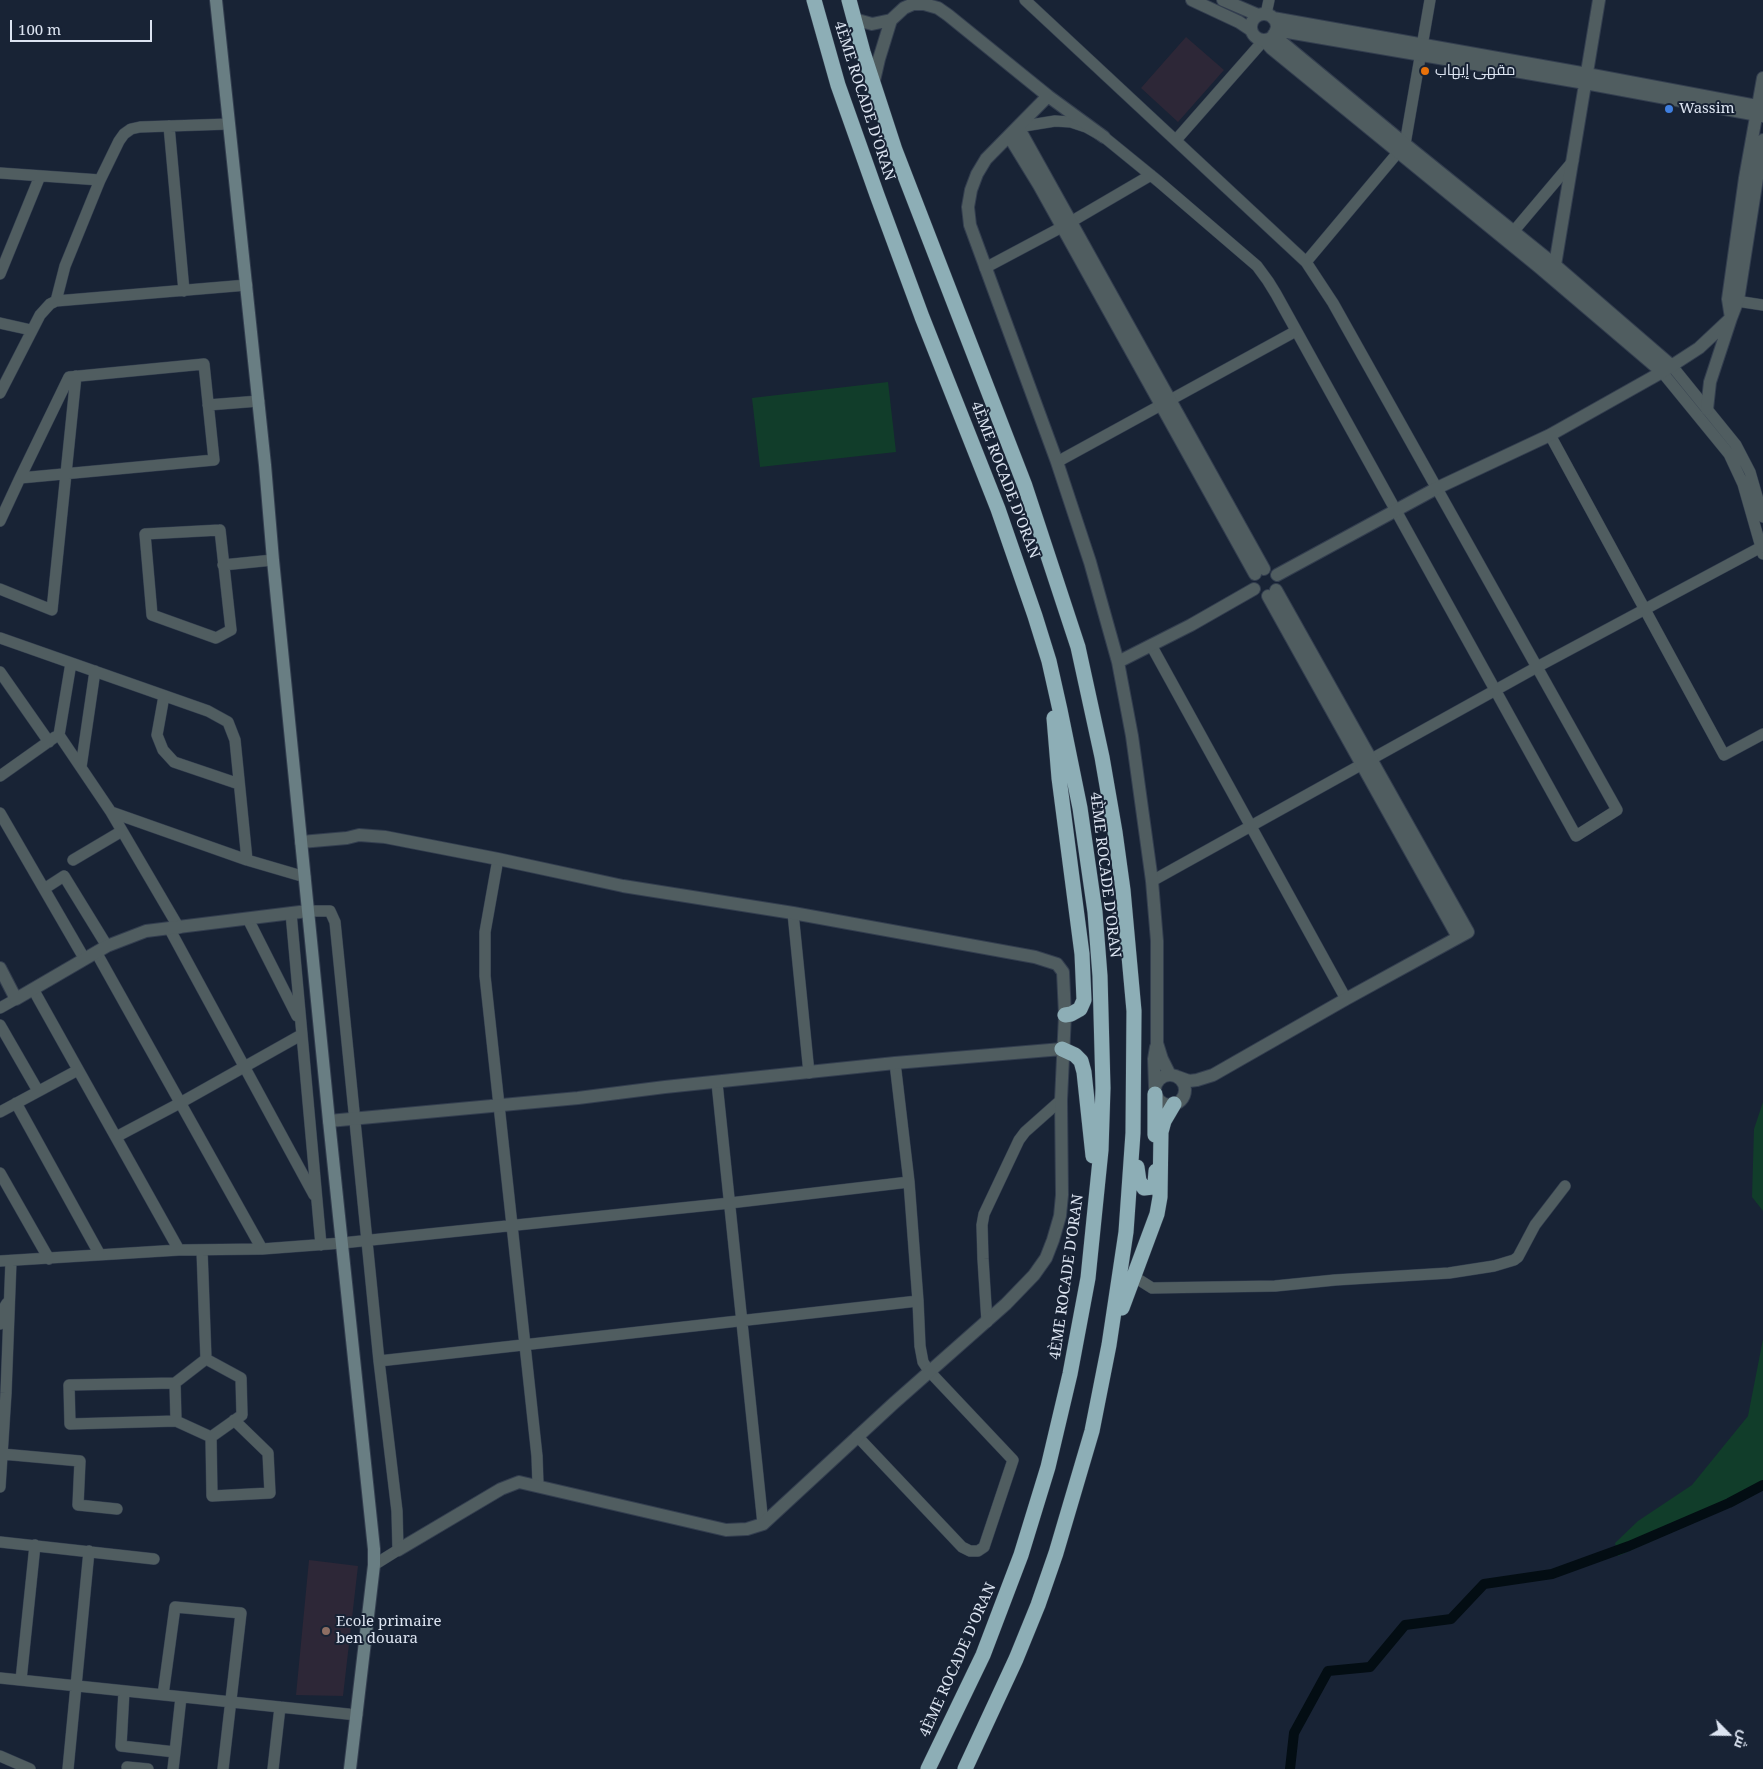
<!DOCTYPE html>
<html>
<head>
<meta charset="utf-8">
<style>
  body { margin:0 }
  #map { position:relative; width:1763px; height:1769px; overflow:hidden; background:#182335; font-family:"Noto Serif",Cairo,serif }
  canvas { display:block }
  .north { position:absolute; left:1703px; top:1709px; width:50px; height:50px; -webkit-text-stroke:4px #182335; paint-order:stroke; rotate:113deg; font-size:14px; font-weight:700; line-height:20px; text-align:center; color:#dce4f1 }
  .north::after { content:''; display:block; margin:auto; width:18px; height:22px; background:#dce4f1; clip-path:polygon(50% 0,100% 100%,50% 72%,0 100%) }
  .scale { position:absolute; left:10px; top:20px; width:142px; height:22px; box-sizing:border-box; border:2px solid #dce4f1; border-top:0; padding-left:6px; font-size:15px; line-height:18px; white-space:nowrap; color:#dce4f1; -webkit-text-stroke:4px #182335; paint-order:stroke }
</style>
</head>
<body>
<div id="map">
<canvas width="1763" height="1769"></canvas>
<div class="north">ش</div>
<div class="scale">100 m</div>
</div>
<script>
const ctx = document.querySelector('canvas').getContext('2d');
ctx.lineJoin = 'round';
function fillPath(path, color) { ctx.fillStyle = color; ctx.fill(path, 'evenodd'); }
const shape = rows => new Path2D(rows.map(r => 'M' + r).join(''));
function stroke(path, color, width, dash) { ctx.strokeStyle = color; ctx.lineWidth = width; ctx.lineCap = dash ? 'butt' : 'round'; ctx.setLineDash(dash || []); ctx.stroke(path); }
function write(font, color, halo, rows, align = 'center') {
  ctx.font = font + ' "Noto Serif",Cairo,serif'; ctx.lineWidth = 4; ctx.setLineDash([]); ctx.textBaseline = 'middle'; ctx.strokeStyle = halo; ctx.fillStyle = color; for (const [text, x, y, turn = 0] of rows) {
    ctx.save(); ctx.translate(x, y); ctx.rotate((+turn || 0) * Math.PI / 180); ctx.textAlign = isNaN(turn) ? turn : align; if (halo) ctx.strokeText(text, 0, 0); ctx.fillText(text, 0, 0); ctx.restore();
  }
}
const education = shape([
  [1186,37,1224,70,1178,122,1141,88],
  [309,1560,358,1566,343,1696,296,1695]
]);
const green = shape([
  [888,382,896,452,760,467,752,398],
  [1763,1102,1763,1211,1752,1197,1754,1129],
  [1763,1339,1763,1490,1743,1501,1618,1556,1615,1543,1638,1521,1692,1485,1748,1416]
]);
const canal = shape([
  [1290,1769,1294,1733,1328,1671,1370,1667,1405,1625,1451,1619,1484,1584,1552,1574,1629,1546,1729,1503,1763,1485]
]);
const minor = shape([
  [1266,14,1269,0],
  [169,126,184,291],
  [1018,127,1055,121,1071,122,1086,127,1104,137,1158,181,1257,266,1268,281,1276,294,1576,836,1617,810,1333,303,1306,262,1025,0],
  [1176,140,1264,40],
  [0,173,100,180],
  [1513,232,1573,161],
  [1306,262,1405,144,1430,0],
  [985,268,1062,227,1151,175],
  [0,274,40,176],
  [1730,300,1763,305],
  [56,301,65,266,100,180,119,141,124,134,131,129,140,127,229,124],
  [0,323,31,330],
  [1672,366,1736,445,1750,472,1763,517],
  [1662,372,1729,454,1743,484,1763,554],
  [0,393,40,315,50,304,56,301,247,285],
  [208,405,259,401],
  [1550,435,1724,755,1763,734],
  [1057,462,1296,331],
  [0,521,20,478,69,377,204,364,214,460,20,478],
  [220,530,231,630,216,638,152,615,145,534,220,530],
  [223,565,273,560],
  [0,589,52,610,76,376],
  [0,638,208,711,228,722,235,740,247,860],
  [1151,645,1346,999],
  [71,663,59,735,111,812,179,928],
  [0,672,49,742],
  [164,696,157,735,163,750,174,762,239,784],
  [81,767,95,671],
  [0,776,55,737],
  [111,812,247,860,305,877],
  [0,813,84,958],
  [498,859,485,932,485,976,537,1456,538,1485],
  [73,860,122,831],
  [1152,881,1537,667,1763,546],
  [44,889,64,876,107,946],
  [308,911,330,911,335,922,379,1361,397,1511,398,1550,374,1565],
  [291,913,321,1245],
  [793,913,809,1073],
  [248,919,297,1016],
  [169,928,314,1195],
  [96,952,262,1249],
  [33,989,179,1250],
  [0,1008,16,999],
  [0,1025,38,1091],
  [717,1083,763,1524],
  [16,1103,100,1255],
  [0,1112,78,1070],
  [116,1137,180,1103,301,1035],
  [0,1173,49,1259],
  [202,1250,206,1359],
  [0,1261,179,1250,262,1249,342,1243,730,1203,909,1182,895,1063],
  [1133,1276,1152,1288,1275,1286,1335,1280,1449,1273,1494,1266,1514,1260,1518,1257,1535,1225,1565,1186],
  [987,1322,983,1259,982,1225,984,1214,1019,1140,1025,1132,1061,1100],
  [0,1324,1,1313,7,1303],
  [379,1361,918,1301],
  [175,1383,176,1421,211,1437,242,1415,241,1378,206,1359,175,1383,69,1385,70,1424,176,1421],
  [857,1436,962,1547,970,1551,978,1551,984,1547,1013,1460,929,1371,923,1362,920,1346,918,1301,909,1182],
  [211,1437,212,1496,270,1493,268,1453,234,1420],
  [2,1454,80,1461,78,1505,117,1509],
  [0,1487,6,1393,11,1261],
  [0,1542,154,1559],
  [0,1678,357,1715],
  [21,1680,35,1545],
  [124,1691,121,1746,175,1752,181,1697],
  [163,1695,175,1607,241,1613,223,1769],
  [0,1756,30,1769],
  [127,1767,148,1769],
  [68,1769,89,1551],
  [173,1769,175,1752],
  [273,1769,280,1707]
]);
const tertiary = shape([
  [1192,0,1239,22,1251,30],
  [1223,0,1258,15],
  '1251 27a13 13 0 1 1 26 0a13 13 0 1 1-26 0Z',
  [1273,18,1587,74,1763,107],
  [854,19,872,24,891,20],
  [1276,30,1585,83,1763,116],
  [1274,34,1278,39,1405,144,1555,265,1672,366],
  [1264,40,1271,48,1539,267,1662,372],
  [873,85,879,59,891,20,904,8,913,4,924,4,938,8,948,15,1048,96,1104,137],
  [1048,96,986,159,977,174,971,190,968,207,970,225,1057,462,1090,562,1118,662,1132,736,1152,881,1157,941,1157,1043,1162,1059,1170,1075],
  [1018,127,1264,569],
  [1009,136,1039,185,1255,574],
  [1552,270,1555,265,1599,0],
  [1731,318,1728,299,1745,178,1763,78],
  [1707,409,1710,382,1731,318,1738,300,1763,140],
  [1277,575,1437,488,1550,435,1662,372,1699,348,1731,318],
  [1268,596,1458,937],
  [1118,662,1191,625,1254,589],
  [301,842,347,838,359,835,385,837,498,859,623,886,793,913,1035,957,1057,964,1063,972,1065,1015,1061,1100,1062,1195,1060,1216,1053,1240,1046,1258,1034,1275,1006,1304,894,1403,763,1524,747,1529,726,1530,519,1482,501,1489,398,1550],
  [0,968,16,999,107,946,146,931,308,911],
  '1155 1090a15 15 0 1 1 30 0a15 15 0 1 1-30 0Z',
  [1178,1077,1189,1081,1197,1080,1213,1075,1346,999,1468,932,1276,590],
  [1155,1087,1154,1059,1156,1047],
  [329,1121,578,1098,665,1087,895,1063,1062,1049]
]);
const secondary = shape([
  [216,0,265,465,273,560,329,1121,374,1549,374,1565,350,1769]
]);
const motorway = shape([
  [814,0,838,85,877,195,922,317,998,509,1035,616,1049,661,1060,710,1080,808,1095,912,1100,976,1103,1088,1101,1150,1088,1278,1070,1374,1048,1467,1021,1555,983,1655,928,1769],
  [849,0,863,52,895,150,1025,486,1078,647,1102,757,1115,832,1123,890,1134,1011,1133,1133,1126,1232,1109,1345,1092,1431,1056,1553,1038,1605,1016,1659,965,1769],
  [1054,718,1059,778,1082,954,1084,1000,1080,1009,1071,1014,1065,1015],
  [1062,1049,1075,1055,1081,1061,1084,1072,1093,1156],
  [1155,1135,1155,1094],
  [1137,1167,1139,1181,1144,1188,1153,1187,1155,1183,1156,1171],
  [1122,1308,1157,1214,1160,1197,1161,1132,1164,1121,1174,1104]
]);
const markers = [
  [1425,71,5,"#e8710a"],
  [1669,109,5,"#3f7fe0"],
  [326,1631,5,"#8d6e63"]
];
const poiNames = [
  ["مقهى إيهاب",1435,71],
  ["Wassim",1679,109],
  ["Ecole primaire",336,1622],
  ["ben douara",336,1639]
];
const streetNames = [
  ["4ÈME ROCADE D'ORAN",864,101,72],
  ["4ÈME ROCADE D'ORAN",1005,480,69],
  ["4ÈME ROCADE D'ORAN",1105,875,83],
  ["4ÈME ROCADE D'ORAN",1067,1277,-82],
  ["4ÈME ROCADE D'ORAN",958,1660,-66]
];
fillPath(education, '#2d2737');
fillPath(green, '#113d2a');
stroke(canal, '#030d13', 10);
stroke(minor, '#333e4f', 12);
stroke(tertiary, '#333e4f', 14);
stroke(secondary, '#333e4f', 14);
stroke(motorway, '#333e4f', 16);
stroke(minor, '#505d60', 11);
stroke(tertiary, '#505d60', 12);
stroke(secondary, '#697e83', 12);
stroke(motorway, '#8daeb6', 15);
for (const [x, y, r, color] of markers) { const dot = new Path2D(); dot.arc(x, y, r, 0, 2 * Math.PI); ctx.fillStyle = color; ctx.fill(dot); stroke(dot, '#182335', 2); }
write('15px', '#dce4f1', '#182335', poiNames, 'left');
write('15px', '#dce4f1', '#182335', streetNames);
</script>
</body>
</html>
